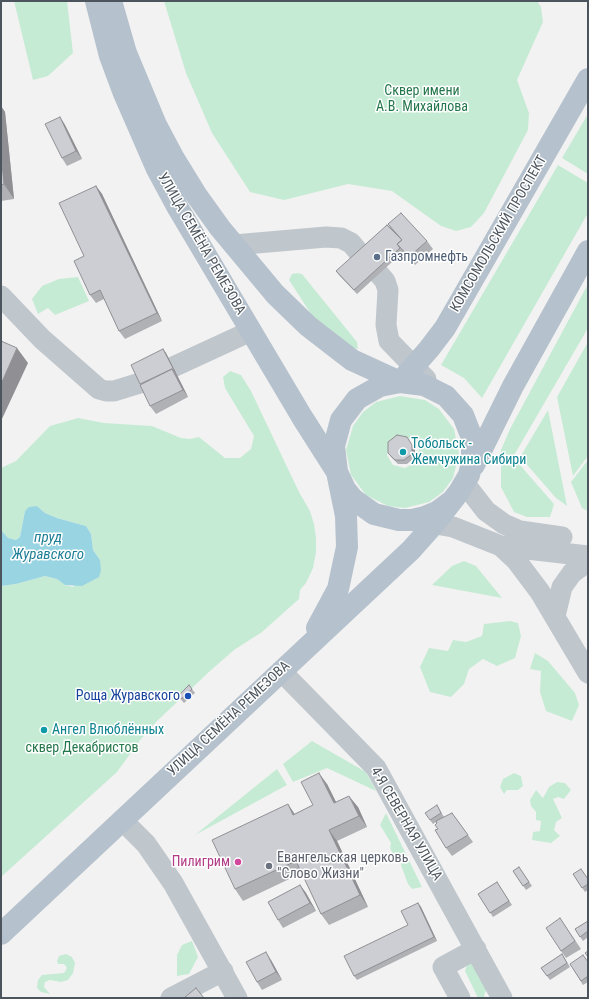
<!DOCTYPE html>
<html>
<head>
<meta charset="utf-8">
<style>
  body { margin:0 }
  #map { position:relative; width:589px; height:999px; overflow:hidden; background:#f3f2f2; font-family:"Roboto Condensed",sans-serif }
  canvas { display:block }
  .frame { position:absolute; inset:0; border:2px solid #4c555d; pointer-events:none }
</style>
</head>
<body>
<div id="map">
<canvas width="589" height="999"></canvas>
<div class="frame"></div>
</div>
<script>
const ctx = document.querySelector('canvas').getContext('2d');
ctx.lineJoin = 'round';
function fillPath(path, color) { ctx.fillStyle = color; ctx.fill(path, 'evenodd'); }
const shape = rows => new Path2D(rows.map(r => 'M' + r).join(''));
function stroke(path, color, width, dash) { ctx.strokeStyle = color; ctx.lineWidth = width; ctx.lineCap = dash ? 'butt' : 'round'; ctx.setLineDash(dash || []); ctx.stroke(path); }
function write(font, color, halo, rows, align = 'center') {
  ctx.font = font + ' "Roboto Condensed",sans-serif'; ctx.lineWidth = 3; ctx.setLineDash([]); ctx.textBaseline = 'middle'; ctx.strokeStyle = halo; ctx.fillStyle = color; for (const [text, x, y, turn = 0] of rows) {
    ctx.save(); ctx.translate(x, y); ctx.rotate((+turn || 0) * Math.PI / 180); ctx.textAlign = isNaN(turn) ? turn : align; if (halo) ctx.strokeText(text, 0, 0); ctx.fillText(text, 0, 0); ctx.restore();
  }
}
const green = shape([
  [14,1,67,1,73,53,48,76,33,80],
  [164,1,537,1,541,7,543,22,517,80,529,113,528,130,484,213,471,227,456,231,441,226,392,191,348,184,284,200,250,192,212,133,186,73],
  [588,114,588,174,562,158],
  [558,165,588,183,588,213,482,398,464,378,441,365],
  [297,273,302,274,357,342,358,349,349,347,313,317,289,280,292,274],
  [78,277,89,301,55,315,48,308,38,314,32,299,42,286,59,279],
  [588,284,588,328,513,457,554,504,550,517,527,517,514,512,501,487,501,450,510,429],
  [588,342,588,456,573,476,557,397],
  [230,371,241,375,251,391,299,492,310,511,314,524,316,538,316,552,313,568,306,583,300,590,299,599,262,632,234,650,210,671,157,721,141,739,117,772,1,877,1,586,16,584,45,576,57,579,65,585,73,587,100,560,93,550,91,534,86,526,57,518,45,513,37,506,25,511,20,537,16,540,8,538,1,530,1,468,16,461,50,426,78,418,104,423,152,426,181,438,190,439,199,437,225,458,240,458,251,449,254,436,225,388,223,377],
  [400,396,425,400,439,409,454,429,459,454,453,478,443,492,429,502,405,508,388,506,366,495,351,475,346,450,353,426,363,412,376,402],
  [400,436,412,439,419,449,416,462,405,468,393,465,387,455,390,443],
  [548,410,567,506,556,498,522,459,522,454],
  [588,460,588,511,582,508,571,482],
  [464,561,476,566,502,598,432,585,452,566],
  [510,621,518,623,521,636,515,658,497,666,483,659,469,669,464,684,451,697,430,692,420,667,429,648,448,651,453,640,466,642,482,636,484,624],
  [535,653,548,661,575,693,579,705,572,721,546,711,540,692,541,671,530,669],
  [312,741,366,772,376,791,327,768,293,782,283,764],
  [277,769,287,785,195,835],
  [514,773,521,776,523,786,518,790,507,790,504,794,500,787,503,779],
  [557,782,565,783,571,790,564,799,558,797,553,799,562,818,556,822,554,830,560,836,551,843,532,840,533,832,540,831,541,821,536,820,536,812,531,806,530,800,536,790,543,798,549,787],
  [386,813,422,887,412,889,408,884,401,865,402,858,395,858,390,848,391,843,380,825],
  [192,941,198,957,189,974,177,976,177,955,182,945],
  [66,954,72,957,75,963,73,973,68,980,61,982,50,980,45,982,44,987,50,994,41,992,37,988,38,980,42,975,64,973,67,968,64,964,58,964,57,961,59,956],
  [469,959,490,983,484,995,485,998,478,998,465,971]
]);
const water = shape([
  [37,506,45,513,57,518,86,526,91,534,93,550,100,560,101,570,99,577,82,586,65,585,57,579,45,576,16,584,1,586,1,530,8,538,16,540,20,537,25,511,29,507]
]);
const minor = shape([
  [234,245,326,237,341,238,351,243,361,255],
  [379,274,385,281,388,290,386,325,389,341,426,379],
  [1,296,42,339,99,389,106,391,114,391,140,383],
  [173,367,251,331],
  [465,484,486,511,504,524,520,531,562,537],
  [419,521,453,527,501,546,588,556],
  [501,546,516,560,540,592,588,673],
  [555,616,562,587,572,573,588,561],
  [281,671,376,768,502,998],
  [122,820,146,844,173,883,237,998],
  [171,998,223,971],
  [460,998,443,967,476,949]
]);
const major = shape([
  [96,1,110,56,123,91,157,169,178,208,302,417,337,472,346,516,347,547,338,589,317,628],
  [111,1,126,53,156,125,173,157,197,196,220,228,275,294,308,326,352,360,400,382,429,349,445,328,588,79],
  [474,465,513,386,588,251],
  [1,934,411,550,435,523,459,492,469,475,472,462,472,438,463,415,446,396,424,385,400,382,380,386,357,399,341,420,334,446,337,472,345,489,353,499,374,514,399,520,412,520,425,517,437,512,453,500]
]);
const wall = shape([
  [1,106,5,112,14,199,1,201],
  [60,117,65,125,82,159,67,166,62,158],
  [96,186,102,194,162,321,125,339,119,331,104,299,96,303,90,295,84,256],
  [388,224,427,241,433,249,415,265,403,252,357,294,339,275,336,271,391,229],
  [163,349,166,353,188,397,156,414,150,406],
  [415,449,414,458,407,464,398,464,391,457,388,453],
  [192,689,195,693,184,703,178,696],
  [327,784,336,802,358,807,367,827,337,841,368,907,329,925,321,914,302,873,243,901,235,889,295,814,313,805],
  [437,805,444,817,441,819,452,813,473,842,452,856,446,848,436,822,433,824,430,820],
  [519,867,532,886,526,890,513,871],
  [573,874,588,879,588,890,585,892],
  [497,882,512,905,493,917,478,894],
  [300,885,306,893,316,911,283,928,278,920],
  [418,903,421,907,437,941,357,980,354,976,408,925],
  [560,918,581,949,566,958,561,951],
  [588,921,588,937,583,941,575,929],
  [562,954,570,967,550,980,541,968],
  [271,960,282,980,262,990,257,982],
  [588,962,588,982,583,985,570,964]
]);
const shadedWall = shape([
  [1,106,5,112,14,199,4,184,1,154],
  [60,117,65,125,82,159,76,151],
  [96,186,102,194,162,321,157,313],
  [17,348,28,363,1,421,1,384],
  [163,349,166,353,188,397,183,390],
  [412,445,415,449,414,458,412,454],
  [319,773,327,784,342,814,334,803],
  [349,796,358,807,367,827,359,816],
  [288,804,296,816,293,815],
  [329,830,337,841,368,907,360,895],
  [300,885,306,893,316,911,310,903],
  [418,903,421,907,437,941,434,937],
  [266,952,271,960,282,980,276,972]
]);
const building = shape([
  [60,117,76,151,62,158,45,124,60,117],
  [1,154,4,184,1,185,1,154],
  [96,186,157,313,119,331,100,290,90,295,74,261,84,256,59,203,96,186],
  [401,213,427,241,409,257,397,244,402,240,388,224,401,213],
  [387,225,402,240,397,244,400,248,354,290,336,271,387,225],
  [1,341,17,348,1,384,1,341],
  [163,349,175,372,172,369,140,384,131,365,163,349],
  [172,369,183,390,150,406,140,385,172,369],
  [397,435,407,437,412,445,412,454,404,460,395,460,388,453,388,442,397,435],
  [189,685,192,689,181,699,178,696,189,685],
  [319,773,334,803,349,796,359,816,329,830,360,895,321,914,296,861,235,889,212,840,288,804,293,815,313,805,301,782,319,773],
  [437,805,441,813,430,820,425,813,437,805],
  [452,813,468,835,446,848,435,830,438,829,435,825,437,823,436,821,452,813],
  [519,867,529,882,523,886,513,871,519,867],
  [581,869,588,879,588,884,582,888,573,874,581,869],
  [497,882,509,901,490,913,478,894,497,882],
  [300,885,310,903,278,920,268,902,300,885],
  [418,903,434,937,354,976,344,956,408,925,401,911,418,903],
  [560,918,575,941,561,951,546,928,560,918],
  [588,921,588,931,580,937,575,929,588,921],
  [588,951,588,957,585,953,588,951],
  [266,952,276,972,257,982,246,962,266,952],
  [562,954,567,963,547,976,541,968,562,954],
  [583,955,588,962,588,976,581,981,570,964,583,955],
  [196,988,204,998,184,998,196,988]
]);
const markers = [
  [377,257,4,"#5c6f8a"],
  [403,452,4,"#0f9aa8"],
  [188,696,4,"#1a4fb4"],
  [44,730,4,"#0f9aa8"],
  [238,862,4,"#d1479c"],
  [269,866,4,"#6b7280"]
];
const parkNames = [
  ["Сквер имени",422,91],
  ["А.В. Михайлова",422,107],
  ["сквер Декабристов",82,748]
];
const streetNames = [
  ["КОМСОМОЛЬСКИЙ ПРОСПЕКТ",499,234,-60],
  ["УЛИЦА СЕМЁНА РЕМЕЗОВА",201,244,60],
  ["УЛИЦА СЕМЁНА РЕМЕЗОВА",229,719,-43],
  ["4-Я СЕВЕРНАЯ УЛИЦА",406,824,60]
];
const serviceNames = [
  ["Газпромнефть",385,257]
];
const cultureNames = [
  ["Тобольск -",411,444],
  ["Жемчужина Сибири",411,460],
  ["Ангел Влюблённых",52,730]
];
const transitNames = [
  ["Роща Журавского",180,696]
];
const worshipNames = [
  ["Евангельская церковь",277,858],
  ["\"Слово Жизни\"",277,874]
];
const hotelNames = [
  ["Пилигрим",230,862]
];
const waterNames = [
  ["пруд",48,538],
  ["Журавского",48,555]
];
fillPath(green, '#c6ebd4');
fillPath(water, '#99d4e2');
stroke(minor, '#bfc6cc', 21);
stroke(major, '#b5c1cc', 22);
fillPath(wall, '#b0b1b5');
fillPath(shadedWall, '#909094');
fillPath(building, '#cdced3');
stroke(building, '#909094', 1);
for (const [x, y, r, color] of markers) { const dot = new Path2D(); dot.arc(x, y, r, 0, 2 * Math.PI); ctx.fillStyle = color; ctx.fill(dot); stroke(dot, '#fff', 1.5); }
write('14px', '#24774b', '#fff', parkNames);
write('14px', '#4c555d', '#fff', streetNames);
write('14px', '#4e5e75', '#fff', serviceNames, 'left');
write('14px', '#0d838f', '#fff', cultureNames, 'left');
write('14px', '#164399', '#fff', transitNames, 'right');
write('14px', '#5b616d', '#fff', worshipNames, 'left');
write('14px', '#b23c85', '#fff', hotelNames, 'right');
write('italic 15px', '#1e7f96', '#fff', waterNames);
</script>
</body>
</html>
